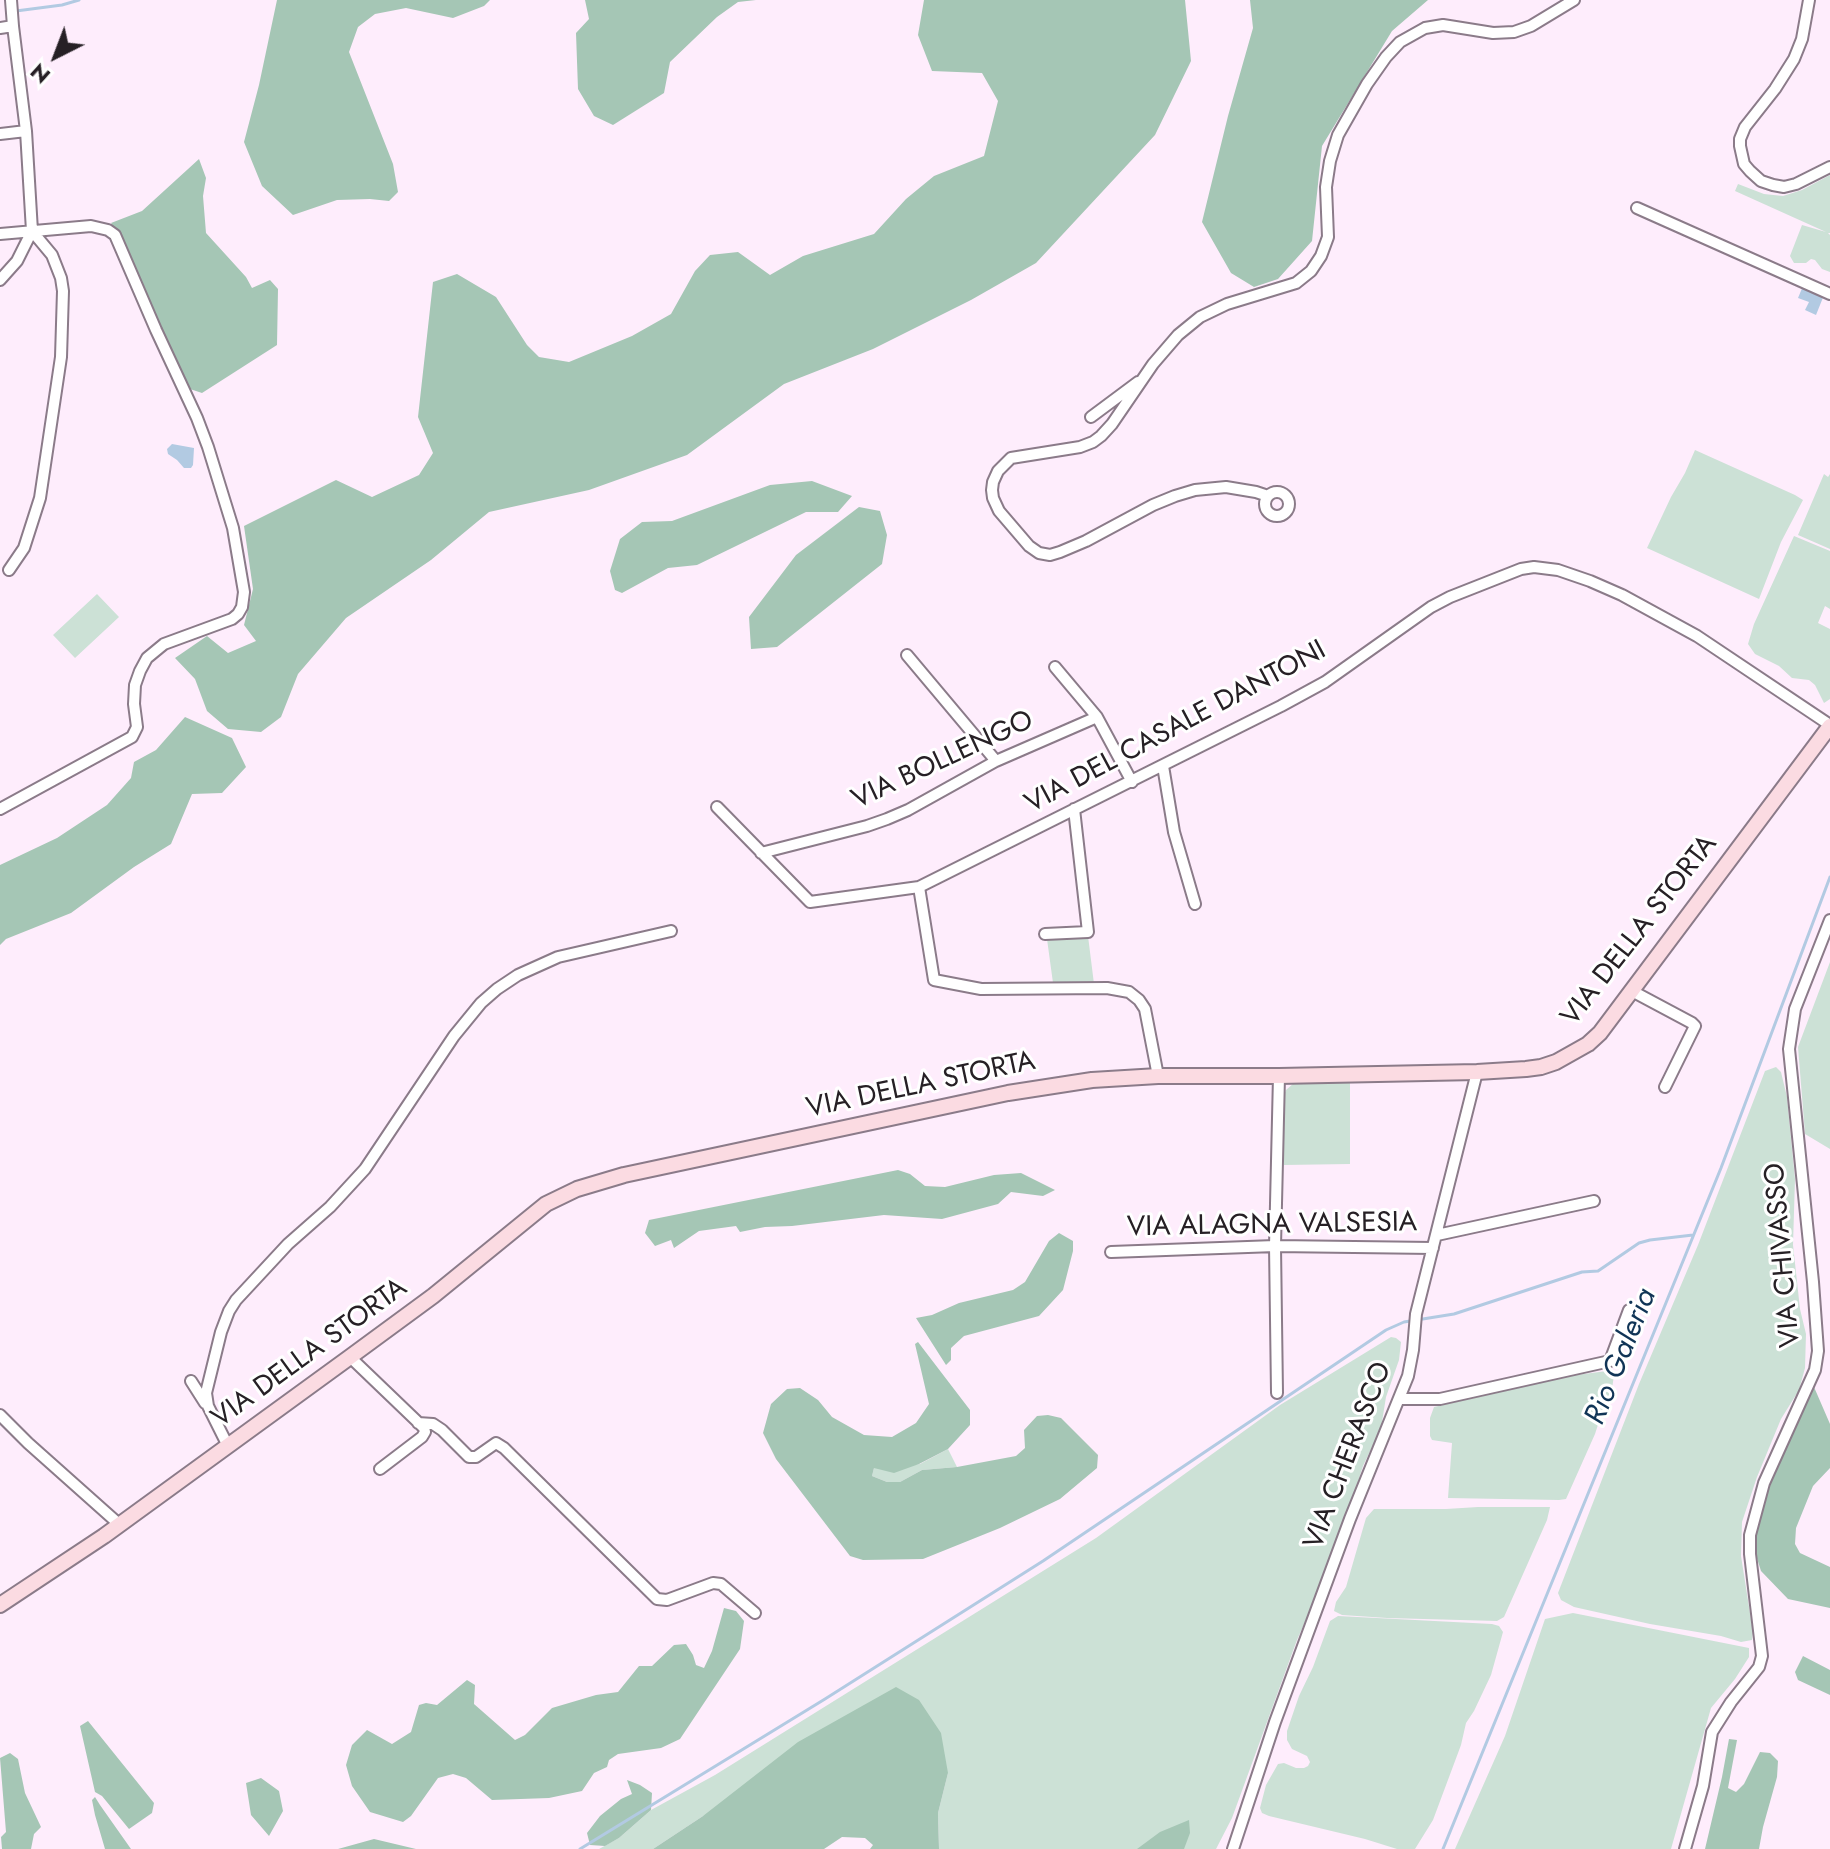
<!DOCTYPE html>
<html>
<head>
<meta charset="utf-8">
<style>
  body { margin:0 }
  #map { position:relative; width:1830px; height:1849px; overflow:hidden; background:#feedfc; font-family:Jost,sans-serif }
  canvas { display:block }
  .north { position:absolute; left:16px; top:16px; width:80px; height:80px; -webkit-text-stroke:6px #fff; paint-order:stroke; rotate:222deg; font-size:22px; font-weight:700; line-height:32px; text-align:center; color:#262025 }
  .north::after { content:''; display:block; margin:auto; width:28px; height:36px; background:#262025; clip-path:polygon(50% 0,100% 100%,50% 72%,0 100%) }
</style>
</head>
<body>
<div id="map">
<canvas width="1830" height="1849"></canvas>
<div class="north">N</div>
</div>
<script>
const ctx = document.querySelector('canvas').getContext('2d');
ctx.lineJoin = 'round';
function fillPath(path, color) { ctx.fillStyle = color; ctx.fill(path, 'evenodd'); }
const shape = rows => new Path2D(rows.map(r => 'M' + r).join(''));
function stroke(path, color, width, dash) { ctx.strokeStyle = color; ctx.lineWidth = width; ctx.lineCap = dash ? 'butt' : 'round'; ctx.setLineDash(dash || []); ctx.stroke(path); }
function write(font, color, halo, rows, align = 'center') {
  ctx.font = font + ' Jost,sans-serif'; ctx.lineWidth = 6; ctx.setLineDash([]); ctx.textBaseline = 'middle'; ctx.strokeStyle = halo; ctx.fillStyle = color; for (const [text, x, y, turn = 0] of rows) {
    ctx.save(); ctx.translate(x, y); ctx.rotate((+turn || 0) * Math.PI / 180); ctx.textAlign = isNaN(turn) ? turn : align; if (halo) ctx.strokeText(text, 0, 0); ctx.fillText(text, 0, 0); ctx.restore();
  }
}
const green = shape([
  [1830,175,1830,233,1828,233,1830,235,1830,272,1822,269,1815,260,1811,259,1806,263,1794,263,1790,256,1802,225,1826,232,1735,191,1738,184,1764,194,1783,196,1802,190],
  [1695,450,1795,495,1803,500,1781,542,1759,599,1647,548,1671,497,1685,473],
  [1824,474,1828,477,1830,474,1830,549,1798,535],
  [1794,536,1830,551,1830,609,1825,606,1818,623,1830,629,1830,699,1824,703,1815,685,1809,680,1792,678,1779,666,1755,654,1748,644,1754,624],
  [97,594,119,617,75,658,53,635],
  [1088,936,1094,984,1053,983,1047,939],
  [1830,962,1830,1149,1805,1134,1798,1047],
  [1776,1067,1781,1072,1787,1097,1795,1179,1793,1245,1800,1309,1806,1334,1805,1368,1799,1390,1781,1419,1757,1477,1742,1522,1741,1556,1753,1632,1752,1640,1741,1642,1721,1636,1650,1624,1574,1607,1561,1600,1558,1593,1639,1384,1698,1245,1765,1071],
  [1350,1082,1350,1164,1284,1165,1284,1095,1286,1090,1294,1083],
  [1391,1337,1396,1338,1401,1342,1399,1360,1386,1397,1381,1428,1363,1466,1334,1556,1297,1640,1232,1818,1216,1849,939,1849,938,1813,948,1773,703,1816,653,1849,599,1849,619,1838,651,1810,715,1775,1096,1538,1280,1405],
  [1607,1371,1614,1375,1612,1389,1604,1406,1595,1434,1566,1499,1559,1500,1448,1498,1452,1443,1432,1440,1430,1436,1430,1418,1434,1407,1576,1375],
  [948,1449,957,1467,922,1470,900,1482,887,1482,872,1476,874,1468,920,1464],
  [1478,1507,1550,1507,1547,1520,1504,1617,1497,1621,1387,1618,1342,1615,1334,1611,1336,1602,1346,1587,1366,1518,1374,1509,1446,1509],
  [1573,1613,1749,1648,1749,1657,1735,1679,1711,1708,1671,1849,1455,1849,1505,1736,1545,1619],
  [1338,1616,1492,1624,1499,1626,1503,1632,1491,1675,1474,1711,1466,1723,1461,1745,1433,1820,1415,1849,1397,1849,1365,1839,1269,1816,1262,1813,1260,1808,1266,1785,1278,1764,1284,1763,1296,1768,1304,1768,1308,1766,1310,1762,1307,1756,1292,1749,1287,1740,1287,1731,1299,1696,1313,1667,1330,1621]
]);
const forest = shape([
  [277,0,490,0,484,6,453,18,406,8,375,14,358,27,349,52,393,164,398,192,389,201,370,199,337,200,293,215,262,186,244,142,259,85],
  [585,0,756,0,738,2,717,17,670,62,664,93,613,125,594,116,578,89,576,33,589,19],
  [924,0,1185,0,1191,61,1155,135,1036,263,971,300,873,349,784,384,687,455,589,490,489,512,431,560,346,618,298,674,281,717,261,732,228,729,207,711,195,679,175,658,207,636,228,653,256,641,244,625,253,589,244,526,336,480,372,497,419,475,433,453,418,417,433,282,457,274,496,297,527,345,539,357,569,362,632,336,671,314,695,271,710,255,738,252,770,275,803,256,874,234,906,199,934,176,984,156,998,101,982,73,932,71,918,35],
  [1250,0,1428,0,1392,31,1322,146,1312,241,1278,279,1254,287,1231,273,1202,222,1228,116,1253,28],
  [199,159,206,178,203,196,206,233,246,277,252,288,270,280,278,289,277,345,202,393,187,388,118,233,111,223,142,211],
  [812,481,852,496,838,512,806,512,697,565,668,568,622,593,615,590,610,571,620,539,642,522,672,521,770,485],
  [859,507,880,511,887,535,882,564,777,647,751,649,749,617,796,555],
  [185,717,232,738,246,767,222,793,192,794,171,844,134,867,71,913,6,939,0,945,0,865,57,838,107,805,131,778,134,762,156,750],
  [898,1170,910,1174,925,1186,945,1187,994,1175,1021,1173,1055,1190,1043,1196,1011,1192,998,1204,942,1219,884,1215,792,1226,765,1227,740,1232,736,1226,699,1231,674,1248,671,1240,655,1246,645,1233,649,1220],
  [1059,1233,1073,1241,1073,1251,1063,1290,1039,1316,964,1336,951,1348,951,1360,946,1365,916,1318,932,1315,959,1303,1013,1290,1025,1282,1049,1241],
  [918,1342,970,1410,970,1425,948,1449,919,1464,894,1473,874,1468,872,1476,887,1482,900,1482,922,1470,957,1467,1016,1456,1025,1448,1024,1430,1037,1416,1048,1415,1061,1418,1098,1455,1097,1468,1060,1499,1000,1528,923,1559,863,1560,850,1556,776,1459,763,1433,771,1404,787,1389,800,1388,818,1400,832,1417,864,1435,892,1437,916,1423,929,1404,915,1344],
  [1814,1387,1830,1424,1830,1468,1813,1486,1796,1528,1795,1544,1800,1553,1830,1567,1830,1608,1788,1599,1761,1571,1754,1549,1757,1516,1767,1480],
  [724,1608,736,1611,744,1621,740,1649,680,1739,661,1748,618,1754,609,1760,607,1767,594,1773,582,1791,549,1798,492,1800,466,1778,453,1774,438,1778,411,1816,403,1822,370,1812,352,1786,346,1765,352,1745,367,1730,392,1744,411,1732,419,1705,426,1703,437,1705,467,1680,475,1685,474,1704,515,1740,525,1735,552,1708,596,1695,618,1692,639,1666,652,1666,674,1645,686,1644,693,1655,696,1665,704,1668,712,1651],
  [1803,1656,1830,1670,1830,1695,1798,1680,1795,1672],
  [896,1687,919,1700,941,1733,948,1773,938,1813,939,1849,870,1849,873,1845,865,1838,842,1837,824,1849,653,1849,703,1816,798,1742],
  [88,1721,154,1803,152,1813,129,1829,102,1796,95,1792,80,1726],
  [1729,1739,1737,1740,1728,1788,1736,1792,1744,1784,1760,1752,1770,1753,1778,1761,1777,1777,1763,1827,1759,1849,1705,1849,1722,1777],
  [10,1753,18,1759,25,1793,41,1827,34,1834,31,1849,2,1849,1,1837,6,1832,0,1758],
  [261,1778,279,1791,283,1811,269,1836,251,1815,246,1783],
  [627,1780,640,1785,652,1793,651,1810,619,1838,605,1846,590,1845,587,1833,600,1816,621,1799,632,1794],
  [95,1797,100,1805,131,1849,105,1849,95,1815,92,1800],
  [1189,1820,1190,1833,1184,1849,1137,1849,1160,1832],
  [374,1839,416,1849,338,1849]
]);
const water = shape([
  [1803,286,1824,295,1816,315,1805,310,1809,302,1798,298],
  [172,444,194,448,193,465,191,468,184,468,177,460,168,454,167,449]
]);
const stream = shape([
  [16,11,62,5,79,0],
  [580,1849,825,1699,1043,1561,1386,1330,1404,1322,1454,1314,1582,1272,1598,1271,1639,1243,1650,1240,1693,1235],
  [1443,1849,1721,1168,1830,877]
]);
const minor = shape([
  [11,0,13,26],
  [1809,0,1802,39,1794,59,1775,89,1745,127,1740,139,1740,146,1744,164,1750,171,1761,181,1773,185,1784,187,1796,184,1830,167],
  [0,28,13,26,26,131,32,231,17,261,0,280],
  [0,134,26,131],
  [1637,208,1830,294],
  [0,234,91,226,108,230,115,235,156,330,197,418,208,447,233,528,244,592,242,607,238,614,232,619,164,644,147,658,140,671,135,685,134,704,137,727,132,737,0,809],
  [1091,417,1138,382],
  '1265 504a12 12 0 1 1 24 0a12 12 0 1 1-24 0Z',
  [1268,496,1256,492,1226,487,1195,490,1175,496,1153,505,1086,541,1060,552,1050,555,1039,553,1029,546,999,511,993,498,992,490,993,482,998,471,1011,458,1080,447,1093,442,1101,436,1112,424,1153,364,1178,335,1200,317,1227,304,1296,283,1311,271,1321,256,1328,237,1326,187,1330,161,1338,135,1367,84,1386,57,1400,42,1425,28,1443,25,1493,33,1514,32,1531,26,1574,0],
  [9,570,24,548,40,498,61,357,63,291,61,278,52,255,32,231],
  [907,655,996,761],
  [1055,667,1097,717,1132,782],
  [1163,766,1174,832,1195,904],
  [717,807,810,902,919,887],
  [761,853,867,826,887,819,908,810,996,761,1097,717],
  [1045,934,1088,932,1074,809],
  [1632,991,1692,1023,1695,1026,1665,1087],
  [1158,1076,1145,1009,1139,1000,1129,992,1107,988,981,989,934,980,919,887,1281,706,1325,682,1431,607,1450,597,1521,569,1534,567,1558,570,1590,581,1622,595,1697,636,1830,725],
  [1437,1235,1594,1201],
  [1111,1252,1275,1246,1433,1248],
  [350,1357,424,1428,425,1432,422,1437,380,1469],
  [191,1381,205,1403],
  [1277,1393,1275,1246,1279,1076],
  [1400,1399,1440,1399,1610,1361,1629,1310],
  [0,1415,28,1443,120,1525],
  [418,1423,433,1424,442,1430,469,1457,476,1457,496,1443,504,1448,657,1599,667,1600,713,1583,721,1584,755,1613],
  [228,1446,208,1406,206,1393,221,1332,229,1311,236,1300,288,1244,330,1207,365,1169,454,1036,481,1003,497,989,518,975,558,957,671,931],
  [1233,1849,1275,1722,1350,1519,1408,1376,1413,1350,1416,1314,1477,1072],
  [1685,1849,1703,1786,1712,1732,1731,1702,1759,1667,1762,1656,1750,1554,1750,1535,1764,1483,1815,1370,1818,1351,1813,1282,1789,1049,1795,1009,1830,920]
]);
const secondary = shape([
  [0,1605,104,1536,350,1357,433,1296,546,1204,577,1189,624,1175,1008,1093,1092,1080,1158,1076,1279,1076,1477,1072,1526,1069,1541,1067,1556,1062,1588,1044,1600,1033,1830,726]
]);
const streetNames = [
  ["VIA DEL CASALE DANTONI",1176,728,-28],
  ["VIA BOLLENGO",943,761,-25],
  ["VIA DELLA STORTA",1640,931,-52],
  ["VIA DELLA STORTA",921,1086,-12],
  ["VIA ALAGNA VALSESIA",1272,1226,-1],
  ["VIA CHIVASSO",1784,1255,-95],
  ["VIA DELLA STORTA",310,1354,-36],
  ["VIA CHERASCO",1349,1456,-69]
];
const waterNames = [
  ["Rio Galeria",1622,1357,-68]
];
fillPath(green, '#cce1d6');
fillPath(forest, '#a5c6b5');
fillPath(water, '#b2cae2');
stroke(stream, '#b2cae2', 3);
stroke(minor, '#8b7b89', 14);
stroke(secondary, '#8b7b89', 18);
stroke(minor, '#fff', 10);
stroke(secondary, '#fbdbe2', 14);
write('28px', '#262025', '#fff', streetNames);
write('italic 30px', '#103456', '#fff', waterNames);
</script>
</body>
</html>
